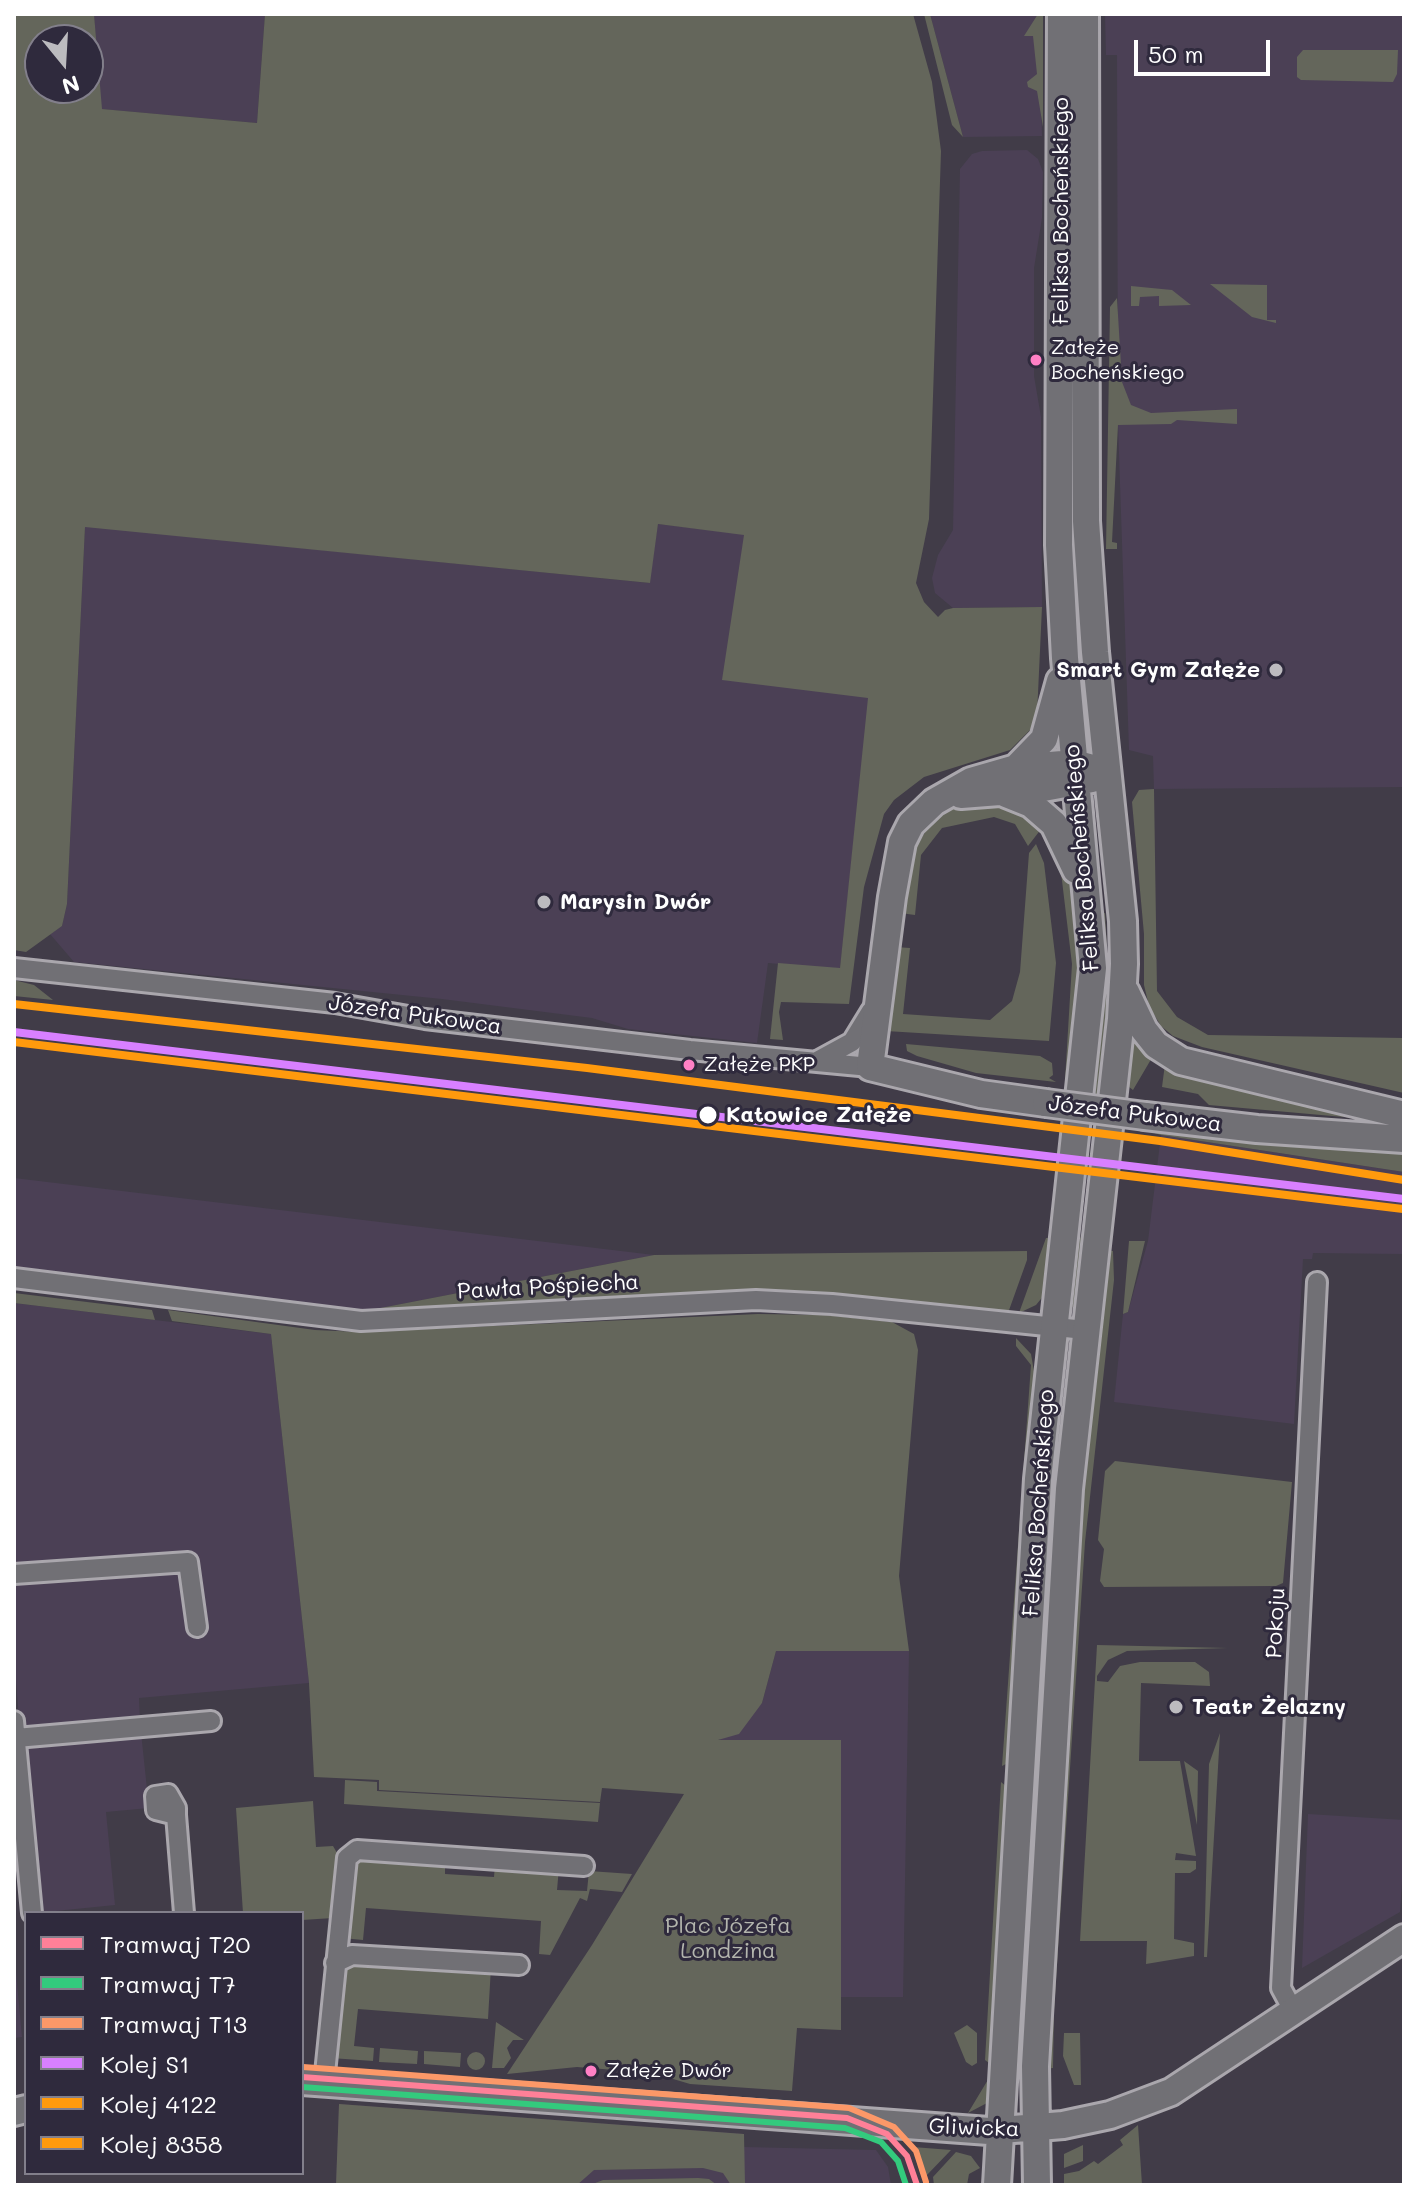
<!DOCTYPE html>
<html>
<head>
<meta charset="utf-8">
<style>
  body { margin:0 }
  #map { position:relative; width:1418px; height:2199px; overflow:hidden; background:#413c48; font-family:Mali,sans-serif }
  canvas { display:block }
  .frame { position:absolute; inset:0; border:16px solid #fff; pointer-events:none }
  .legend { position:absolute; left:24px; top:1911px; width:280px; height:264px; box-sizing:border-box; background:#2f2a3d; border:2px solid #827f8b; margin:0; padding:10px 14px; list-style:none; font-size:24px; color:#fff }
  .legend li { display:flex; align-items:center; gap:16px; height:40px }
  .legend b { width:40px; border:2px solid #827f8b }
  .north { position:absolute; left:24px; top:24px; width:80px; height:80px; box-sizing:border-box; background:#2f2a3d; border:2px solid #827f8b; border-radius:50%; rotate:162deg; font-size:22px; font-weight:700; line-height:32px; text-align:center; color:#fff }
  .north::after { content:''; display:block; margin:auto; width:28px; height:36px; background:#bcbbbf; clip-path:polygon(50% 0,100% 100%,50% 72%,0 100%) }
  .scale { position:absolute; left:1134px; top:40px; width:136px; height:36px; box-sizing:border-box; border:4px solid #fff; border-top:0; padding-left:10px; font-size:24px; line-height:28px; white-space:nowrap; color:#fff; -webkit-text-stroke:6px #2f2a3d; paint-order:stroke }
</style>
</head>
<body>
<div id="map">
<canvas width="1418" height="2199"></canvas>
<div class="frame"></div>
<ul class="legend">
<li><b style="height:10px;background:#ff8098"></b>Tramwaj T20</li>
<li><b style="height:10px;background:#33ca7d"></b>Tramwaj T7</li>
<li><b style="height:10px;background:#fc9868"></b>Tramwaj T13</li>
<li><b style="height:10px;background:#d880ff"></b>Kolej S1</li>
<li><b style="height:10px;background:#ff9a0d"></b>Kolej 4122</li>
<li><b style="height:10px;background:#ff9a0d"></b>Kolej 8358</li>
</ul>
<div class="north">N</div>
<div class="scale">50 m</div>
</div>
<script>
const ctx = document.querySelector('canvas').getContext('2d');
ctx.lineJoin = 'round';
function fillPath(path, color) { ctx.fillStyle = color; ctx.fill(path, 'evenodd'); }
const shape = rows => new Path2D(rows.map(r => 'M' + r).join(''));
function stroke(path, color, width, dash) { ctx.strokeStyle = color; ctx.lineWidth = width; ctx.lineCap = dash ? 'butt' : 'round'; ctx.setLineDash(dash || []); ctx.stroke(path); }
function write(font, color, halo, rows, align = 'center') {
  ctx.font = font + ' Mali,sans-serif'; ctx.lineWidth = 6; ctx.setLineDash([]); ctx.textBaseline = 'middle'; ctx.strokeStyle = halo; ctx.fillStyle = color; for (const [text, x, y, turn = 0] of rows) {
    ctx.save(); ctx.translate(x, y); ctx.rotate((+turn || 0) * Math.PI / 180); ctx.textAlign = isNaN(turn) ? turn : align; if (halo) ctx.strokeText(text, 0, 0); ctx.fillText(text, 0, 0); ctx.restore();
  }
}
const built = shape([
  [94,14,265,14,257,123,101,109],
  [930,14,1039,14,1042,136,963,137],
  [1105,14,1404,14,1404,787,1154,789,1153,756,1129,750,1118,424,1117,55,1106,55],
  [1027,150,1038,159,1043,172,1042,218,1034,268,1034,376,1041,417,1042,607,953,608,935,593,932,578,938,555,953,530,960,169,972,154,982,151],
  [658,524,744,534,869,698,840,969,768,963,757,1043,628,1029,592,1018,442,999,74,962,50,934,62,926,67,904,85,526,649,583],
  [1161,1135,1404,1172,1404,1254,1313,1253,1312,1259,1303,1259,1294,1424,1114,1402,1123,1314,1128,1312,1148,1241],
  [14,1178,654,1255,365,1311,14,1270],
  [14,1303,271,1334,309,1683,139,1698,140,1721,20,1732,14,1655,14,1583,130,1575,129,1557,14,1565],
  [776,1651,909,1651,903,1997,841,1997,841,1740,718,1741,762,1703],
  [141,1732,149,1808,106,1812,115,1905,36,1913,20,1742],
  [1308,1814,1404,1820,1404,1853,1400,1912,1302,1968],
  [14,1951,22,2037,14,2038],
  [339,2104,744,2134,744,2147,876,2150,888,2167,891,2185,336,2185]
]);
const green = shape([
  [14,14,94,14,102,109,257,123,265,14,913,14,932,82,941,151,929,519,916,583,924,602,938,617,945,610,953,608,1042,607,1037,715,1031,729,1010,750,924,777,894,800,884,814,864,887,849,1004,781,1002,779,1012,783,1040,770,1039,778,963,840,968,868,698,722,680,744,535,658,524,650,583,85,527,67,904,62,926,26,952,14,950],
  [40,40,88,40,88,88,40,88],
  [924,14,930,14,963,137,952,125],
  [1038,14,1043,14,1043,127,1037,91,1028,87,1027,82,1037,74,1033,36,1024,36],
  [1303,50,1398,50,1397,74,1393,82,1301,80,1297,77,1297,57],
  [1075,201,1092,732,1081,733,1069,490],
  [1210,284,1267,285,1267,320,1276,320,1276,323,1252,317],
  [1131,286,1172,290,1191,305,1159,306,1159,296,1140,297,1139,306,1131,306],
  [1117,298,1122,382,1131,405,1151,413,1237,409,1237,424,1177,420,1171,424,1118,425,1112,542,1117,543,1117,549,1106,549,1110,307],
  [1154,789,1157,991,1177,1017,1208,1035,1404,1038,1404,1093,1202,1047,1173,1036,1161,1026,1149,1006,1144,985,1144,934,1132,802,1139,790],
  [993,801,1045,824,1028,846,1015,824,994,817,942,828,921,855,915,915,900,913,911,855,930,824,952,808],
  [1036,844,1044,863,1056,963,1049,1041,886,1031,895,947,910,948,903,1014,990,1020,1012,1001,1020,972,1029,853],
  [1060,864,1068,872,1082,953,1074,1076,1065,1080,1072,964],
  [1105,913,1108,966,1102,1102,1091,1100,1101,914],
  [14,980,34,985,53,1000,14,996],
  [1131,1033,1153,1056,1133,1090,1124,1083],
  [906,1044,1040,1056,1052,1063,1053,1075,1049,1078,1056,1082,976,1073,917,1056,907,1051],
  [1165,1064,1377,1120,1209,1105,1198,1094,1162,1087],
  [1144,1127,1404,1149,1404,1172,1161,1135,1144,1130],
  [1075,1237,1086,1238,1078,1300,1069,1312],
  [1046,1238,1055,1238,1045,1294,1036,1305,1019,1313],
  [1129,1241,1145,1241,1128,1312,1123,1314],
  [1104,1250,1113,1251,1114,1280,1085,1542,1054,2010,1053,2068,1045,2069,1075,1558],
  [1027,1251,1027,1260,1008,1313,754,1294,365,1311,654,1255],
  [14,1293,152,1310,155,1320,14,1303],
  [168,1310,315,1330,360,1332,758,1314,825,1315,892,1322,914,1334,918,1350,899,1576,909,1651,776,1651,762,1703,739,1734,718,1740,841,1740,841,2030,797,2028,792,2091,690,2084,653,2073,577,2067,507,2074,592,1945,684,1794,602,1788,600,1802,379,1790,379,1780,314,1777,309,1683,271,1334,172,1321],
  [1016,1338,1031,1354,1035,1377,1025,1484,1010,1762,1002,1766,1031,1365,1016,1346],
  [1062,1370,1052,1490,1053,1599,1034,1928,1029,1927,1045,1666,1042,1571],
  [1115,1461,1292,1482,1283,1583,1276,1586,1104,1587,1100,1581,1104,1549,1098,1540,1105,1471],
  [1097,1645,1228,1648,1127,1651,1108,1660,1097,1676,1097,1681,1108,1682,1120,1666,1140,1662,1195,1662,1209,1672,1210,1686,1141,1683,1139,1761,1180,1761,1196,1856,1176,1853,1175,1860,1196,1861,1196,1869,1190,1873,1175,1873,1174,1939,1194,1943,1194,1956,1146,1964,1147,1941,1080,1941],
  [1220,1733,1207,1957,1204,1957,1209,1764],
  [1184,1761,1198,1771,1197,1825],
  [345,1780,377,1782,377,1791,600,1803,598,1822,344,1804],
  [1001,1782,1007,1787,993,2066,985,2060],
  [313,1801,316,1847,333,1846,340,1858,333,1918,302,1920,302,1913,243,1913,236,1808],
  [358,1854,445,1860,445,1874,494,1877,495,1864,559,1868,557,1890,587,1891,589,1871,632,1874,622,1892,590,1889,587,1901,580,1898,550,1955,539,1954,541,1921,366,1908,363,1940,342,1938,351,1861],
  [346,1962,491,1967,488,2019,358,2009,354,2046,374,2048,373,2061,331,2058,338,1970],
  [496,2022,524,2040,513,2040,507,2048,511,2058,504,2068,492,2068],
  [967,2025,977,2033,977,2063,972,2066,966,2062,954,2033],
  [1064,2033,1080,2033,1081,2085,1074,2085,1063,2056],
  [380,2048,418,2051,417,2064,379,2062],
  [424,2051,461,2053,460,2067,424,2064],
  '467 2061a9 9 0 1 1 18 0a9 9 0 1 1-18 0Z',
  [989,2078,992,2078,987,2103,968,2113],
  [339,2104,744,2134,745,2185,731,2185,723,2173,703,2168,594,2170,577,2185,336,2185],
  [1138,2125,1142,2185,1064,2185,1064,2174,1079,2171,1094,2161,1098,2164,1123,2145,1120,2140],
  [1083,2145,1083,2161,1064,2168,1064,2154],
  [913,2147,951,2150,926,2176],
  [956,2152,971,2156,980,2168,969,2174,967,2185,934,2185,933,2177],
  [698,2178,709,2179,717,2185,590,2185,603,2180]
]);
const street = shape([
  [14,968,335,1003,425,1019,690,1050,870,1067],
  [819,1060,852,1042,871,1011],
  [14,1278,361,1321,756,1300,832,1304,1085,1330],
  [14,1574,188,1562,197,1627],
  [14,1721,32,1913],
  [16,1738,211,1721],
  [176,1815,156,1810,155,1796,168,1794,176,1808,176,1815,184,1913],
  [335,1963,352,1955,519,1965],
  [1294,2012,1281,1988,1317,1282],
  [324,2083,347,1858,357,1850,584,1866]
]);
const secondary = shape([
  [1016,768,1044,739,1060,681],
  [1006,794,1031,804,1054,824,1076,870],
  [961,795,1038,789,1092,779],
  [1126,992,1144,1030,1156,1045,1181,1061,1404,1115],
  [1046,1103,981,1094,870,1067,892,897,902,842,911,824,934,802,971,781,1016,768,1074,763,1089,767],
  [1145,1116,1257,1129,1404,1139],
  [302,2081,989,2131,1063,2125,1110,2115,1171,2092,1404,1938],
  [14,2112,26,2109],
  [997,2185,1038,1479,1093,968,1065,658,1059,545,1061,14],
  [1037,2185,1035,2066,1069,1489,1121,1019,1124,964,1123,921,1095,652,1086,521,1085,14]
]);
const secondaryBridge = shape([
  [1046,1103,1145,1116]
]);
const rail1 = shape([
  [14,1032,1404,1199]
]);
const rail2 = shape([
  [14,1004,587,1068,1160,1141,1404,1180]
]);
const rail3 = shape([
  [14,1042,1403,1209]
]);
const tram1 = shape([
  [302,2077,847,2118,887,2134,907,2156,917,2185]
]);
const tram2 = shape([
  [302,2087,845,2128,881,2142,898,2161,906,2185]
]);
const tram3 = shape([
  [303,2067,849,2108,894,2127,916,2151,926,2182]
]);
const markers = [
  [1036,360,7,"#ff80c5"],
  [1276,670,8,"#bcbbbf"],
  [544,902,8,"#bcbbbf"],
  [689,1065,7,"#ff80c5"],
  [708,1115,10,"#fff"],
  [1176,1707,8,"#bcbbbf"],
  [591,2071,7,"#ff80c5"]
];
const busNames = [
  ["Załęże",1051,348],
  ["Bocheńskiego",1051,373],
  ["Załęże PKP",704,1065],
  ["Załęże Dwór",606,2071]
];
const streetNames = [
  ["Feliksa Bocheńskiego",1061,211,-90],
  ["Feliksa Bocheńskiego",1082,858,-95],
  ["Józefa Pukowca",415,1015,8],
  ["Józefa Pukowca",1135,1114,7],
  ["Pawła Pośpiecha",548,1287,-3],
  ["Feliksa Bocheńskiego",1039,1503,-86],
  ["Pokoju",1276,1623,-87],
  ["Gliwicka",974,2128,2]
];
const poiNames = [
  ["Smart Gym Załęże",1260,670,"right"],
  ["Marysin Dwór",560,902],
  ["Teatr Żelazny",1192,1707]
];
const stopNames = [
  ["Katowice Załęże",726,1115]
];
const parkNames = [
  ["Plac Józefa",728,1926],
  ["Londzina",728,1951]
];
fillPath(built, '#4b4055');
fillPath(green, '#64665b');
stroke(street, '#aaa7ad', 24);
stroke(secondary, '#aaa7ad', 32);
stroke(street, '#717075', 18);
stroke(secondary, '#717075', 26);
stroke(secondaryBridge, '#aaa7ad', 32, []);
stroke(secondaryBridge, '#717075', 26);
stroke(rail1, '#d880ff', 8);
stroke(rail2, '#ff9a0d', 8);
stroke(rail3, '#ff9a0d', 8);
stroke(tram1, '#ff8098', 6);
stroke(tram2, '#33ca7d', 6);
stroke(tram3, '#fc9868', 6);
for (const [x, y, r, color] of markers) { const dot = new Path2D(); dot.arc(x, y, r, 0, 2 * Math.PI); ctx.fillStyle = color; ctx.fill(dot); stroke(dot, '#2f2a3d', 3); }
write('20px', '#fff', '#2f2a3d', busNames, 'left');
write('22px', '#fff', '#2f2a3d', streetNames);
write('bold 22px', '#fff', '#2f2a3d', poiNames, 'left');
write('bold 22px', '#fff', '#2f2a3d', stopNames, 'left');
write('22px', '#b4b6ae', '#2f2a3d', parkNames);
</script>
</body>
</html>
